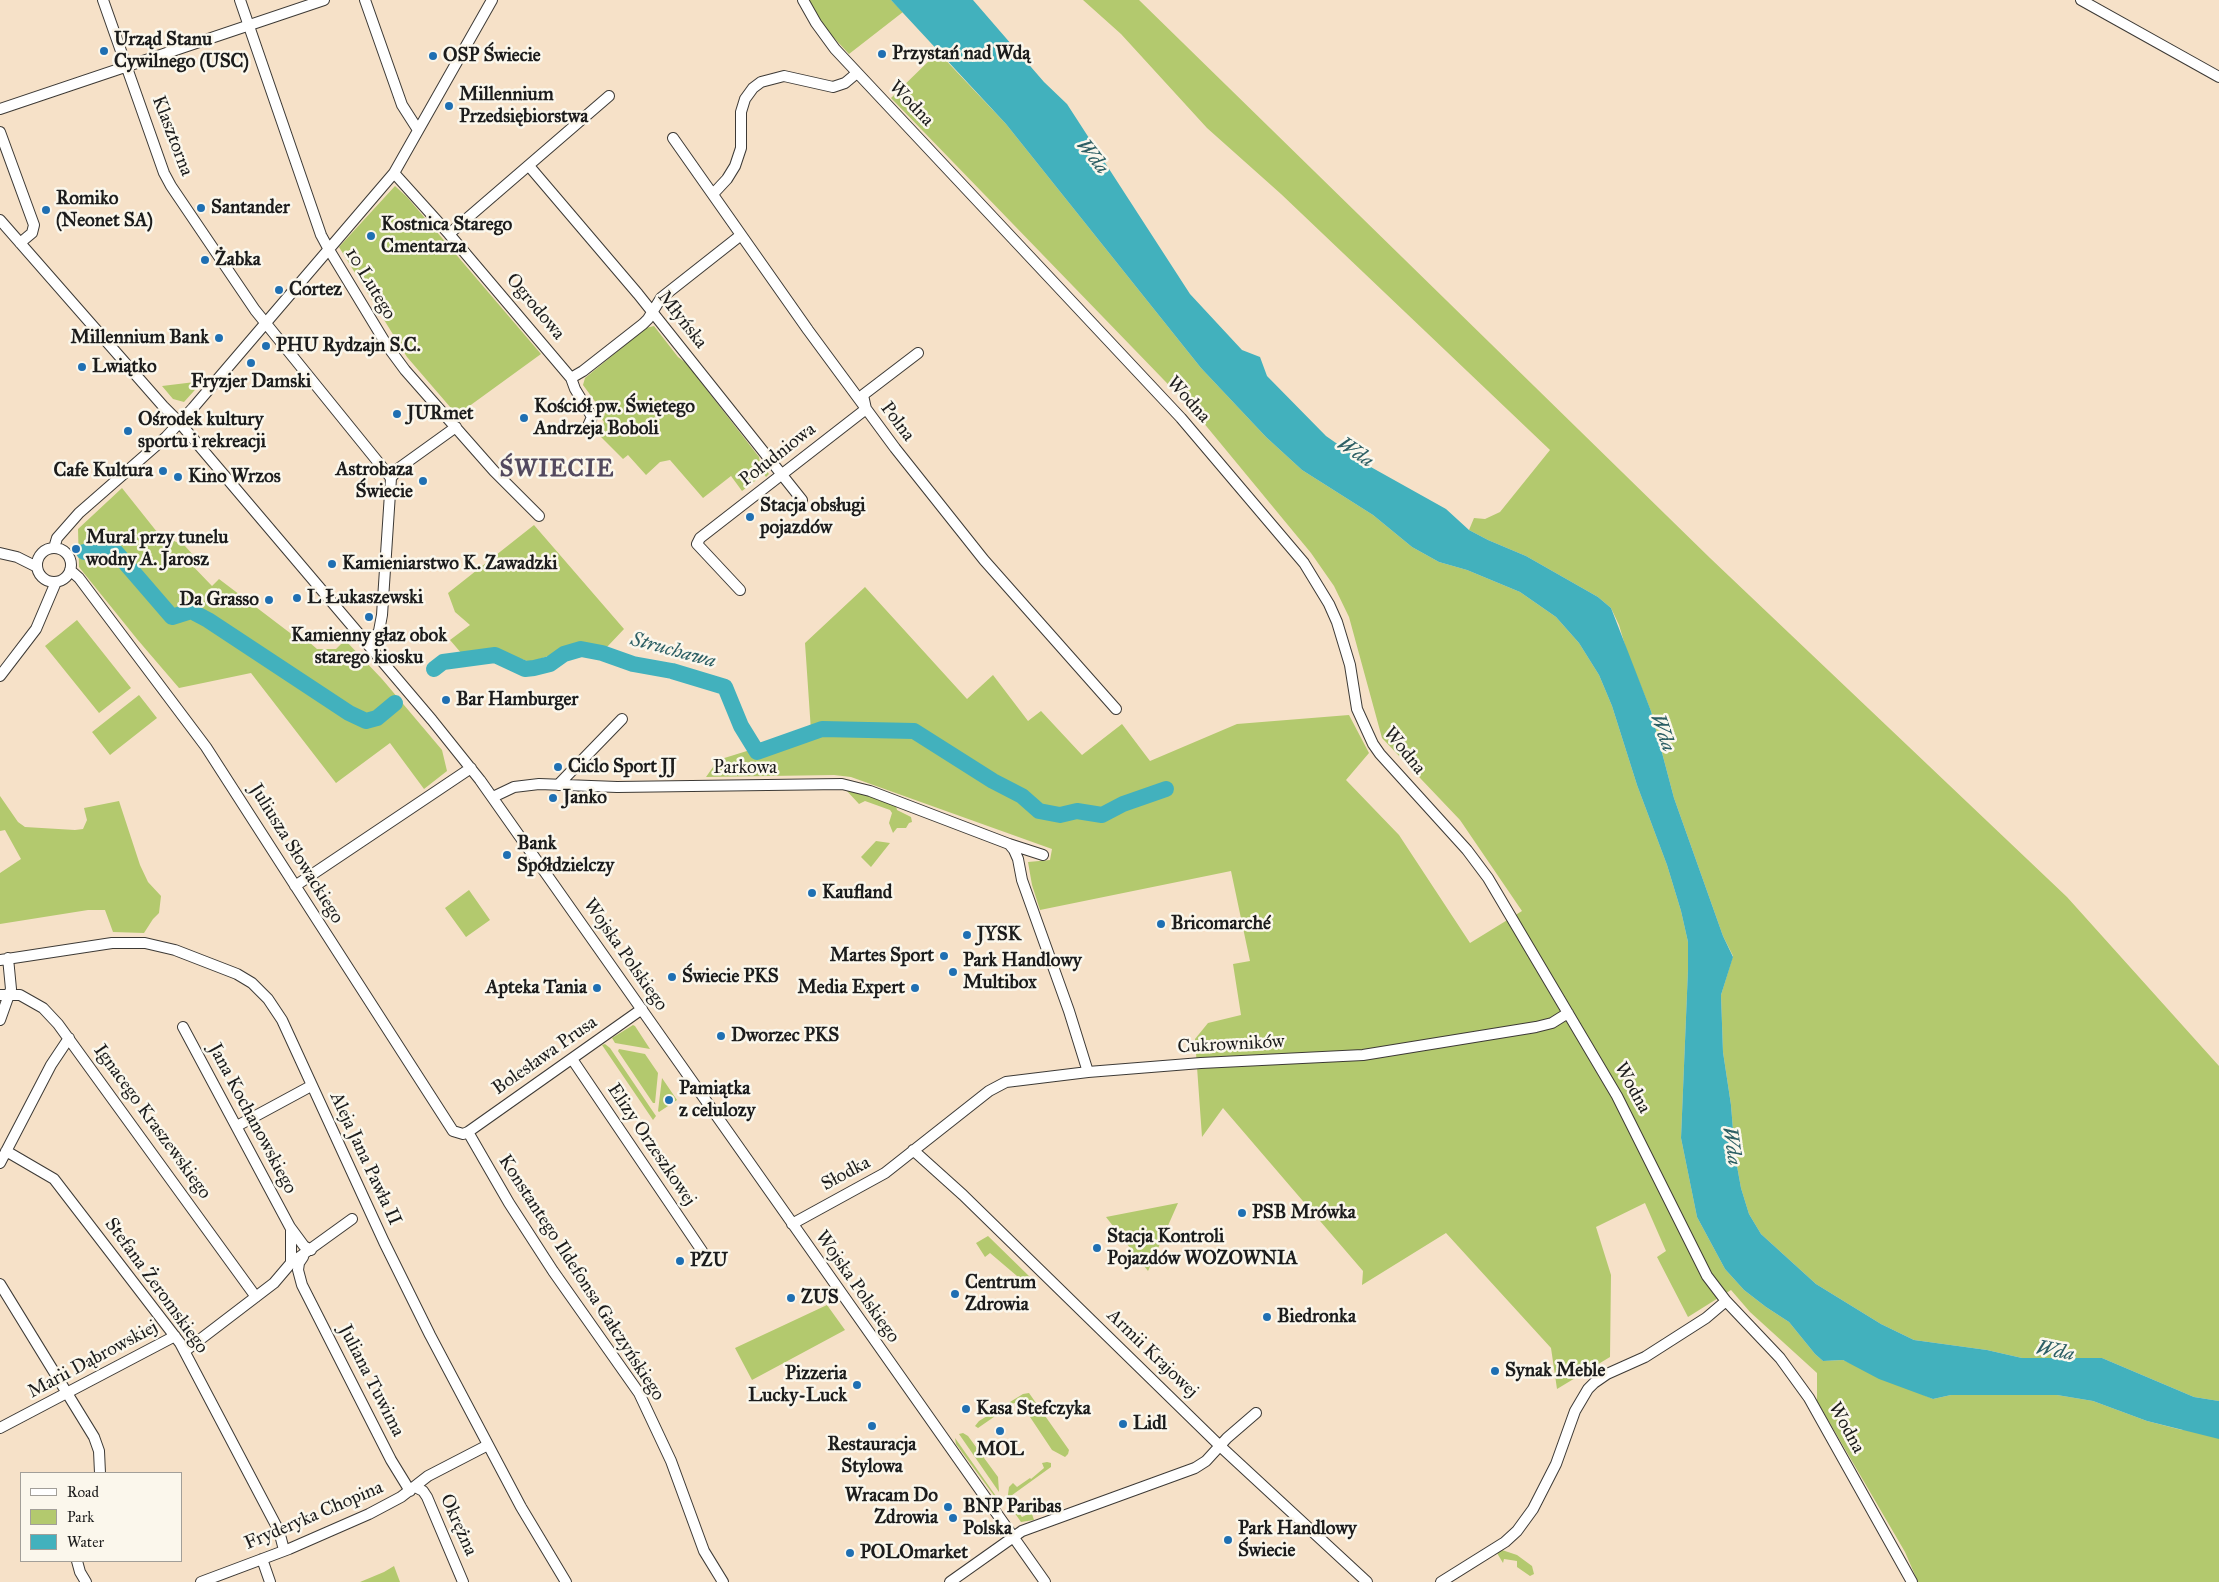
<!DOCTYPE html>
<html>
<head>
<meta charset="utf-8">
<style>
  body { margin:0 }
  #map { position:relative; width:2219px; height:1582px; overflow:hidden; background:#f6e1c8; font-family:"IM FELL Great Primer",serif }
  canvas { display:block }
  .legend { position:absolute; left:20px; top:1472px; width:162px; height:90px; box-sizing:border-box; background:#fbf7ec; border:1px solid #a29f99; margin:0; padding:6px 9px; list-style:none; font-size:15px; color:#1c1c1c }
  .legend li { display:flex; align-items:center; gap:10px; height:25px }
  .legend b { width:25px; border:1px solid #a29f99 }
</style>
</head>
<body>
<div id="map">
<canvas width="2219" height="1582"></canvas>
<ul class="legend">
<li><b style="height:6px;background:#fff"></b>Road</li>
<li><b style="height:14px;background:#b3c96e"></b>Park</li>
<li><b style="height:14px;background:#42b1bd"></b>Water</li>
</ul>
</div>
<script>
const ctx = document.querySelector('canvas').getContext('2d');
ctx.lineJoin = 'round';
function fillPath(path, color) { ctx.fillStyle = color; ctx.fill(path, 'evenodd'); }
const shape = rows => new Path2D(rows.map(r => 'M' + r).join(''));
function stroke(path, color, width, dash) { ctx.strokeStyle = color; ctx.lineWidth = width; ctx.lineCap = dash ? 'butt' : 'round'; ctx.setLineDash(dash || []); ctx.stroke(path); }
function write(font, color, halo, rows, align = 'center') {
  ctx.font = font + ' "IM FELL Great Primer",serif'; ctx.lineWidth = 5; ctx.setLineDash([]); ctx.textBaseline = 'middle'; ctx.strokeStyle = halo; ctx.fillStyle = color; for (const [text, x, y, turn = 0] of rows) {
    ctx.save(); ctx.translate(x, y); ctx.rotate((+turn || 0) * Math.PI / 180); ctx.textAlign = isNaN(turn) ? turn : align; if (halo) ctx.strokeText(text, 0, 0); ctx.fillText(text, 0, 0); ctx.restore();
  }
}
const green = shape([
  [808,0,891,0,903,12,849,54,822,25],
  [1083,0,1139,0,1710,558,2067,897,2219,1066,2219,1401,2194,1397,2102,1358,2022,1358,1987,1350,1914,1340,1881,1324,1816,1284,1761,1234,1749,1214,1741,1188,1735,1155,1731,1105,1723,1052,1721,995,1733,956,1723,936,1674,798,1651,711,1627,652,1619,625,1611,608,1598,597,1526,556,1488,540,1469,530,1474,518,1485,519,1500,512,1550,450,1281,194,1207,128,1121,34],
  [938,52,1006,124,1201,368,1266,437,1302,470,1373,515,1412,547,1439,562,1467,570,1520,592,1556,617,1579,643,1599,675,1612,706,1637,785,1667,865,1681,911,1688,942,1688,969,1681,1138,1697,1217,1725,1269,1744,1290,1766,1307,1789,1322,1815,1354,1823,1361,1843,1360,1933,1399,1951,1395,2057,1395,2093,1401,2147,1421,2182,1430,2219,1429,2219,1582,1918,1582,1905,1552,1817,1401,1817,1373,1750,1312,1731,1290,1688,1317,1657,1257,1666,1251,1645,1203,1596,1227,1611,1275,1610,1357,1557,1389,1551,1348,1446,1233,1362,1285,1363,1271,1223,1108,1202,1137,1195,1039,1208,1023,1241,1015,1233,964,1250,961,1231,871,1040,910,1032,885,1028,862,1050,860,1052,849,851,777,834,775,706,777,718,760,811,731,805,643,865,587,967,699,993,675,1028,721,1041,711,1082,755,1122,724,1150,761,1237,724,1349,715,1369,753,1346,780,1399,835,1470,943,1522,911,1460,820,1382,738,1349,617,1334,586,1311,553,1193,410,891,98],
  [395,186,407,197,541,354,457,415,407,357,339,247],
  [654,326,678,357,686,363,759,457,760,462,769,474,766,477,764,474,742,491,731,476,703,498,670,460,660,462,646,475,628,455,623,459,595,431,603,425,604,422,601,418,605,415,583,385,585,378,646,328],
  [203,381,184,402,173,399,162,386],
  [122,488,165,542,172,540,185,546,194,556,188,561,212,586,219,579,298,639,302,636,317,649,336,649,345,640,382,679,442,750,447,771,424,789,390,743,336,783,251,673,179,688,137,639,79,567,78,529],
  [534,525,624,629,607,647,579,646,530,662,496,650,462,654,450,640,470,625,455,612,448,593],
  [77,620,131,688,99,713,45,646],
  [139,695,157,718,110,755,92,732],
  [846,790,865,794,896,806,897,810,911,817,912,822,909,823,906,828,897,828,893,833,889,823,892,813,890,810,865,801,859,804],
  [0,796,18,822,25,827,75,830,83,829,87,820,84,808,119,801,140,865,148,882,161,896,159,913,153,919,144,933,113,932,105,910,88,910,0,924,0,873,21,859,5,830,0,831],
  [876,841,890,843,871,867,861,857],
  [469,890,490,920,466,937,445,908],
  [633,1025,635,1026,650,1049,615,1043,612,1038],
  [605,1044,610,1048,656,1116,653,1120,602,1045],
  [619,1049,645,1054,658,1073,655,1103,653,1103,618,1051],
  [662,1078,677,1100,659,1112,658,1111],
  [1178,1203,1148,1271,1106,1217],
  [988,1236,1031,1278,1019,1287,1013,1279,1017,1276,990,1253,985,1257,976,1243],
  [827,1305,845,1330,752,1380,735,1348],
  [1029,1393,1069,1450,1068,1454,1065,1457,1052,1450,1028,1414,1035,1409,1027,1399,1021,1404,1014,1403,978,1428,975,1426,979,1421,1023,1394],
  [963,1433,968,1436,998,1477,999,1492,959,1434],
  [955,1438,998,1499,998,1501,956,1444],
  [1047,1462,1051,1463,1051,1467,1008,1498,1022,1517,1028,1514,1032,1514,1034,1520,1021,1522,1007,1502,1009,1487,1013,1483,1017,1487,1030,1478,1031,1479,1044,1468,1042,1463],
  [1502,1550,1517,1555,1532,1566,1534,1574,1530,1576,1517,1567,1517,1561,1504,1559,1503,1563,1497,1553],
  [394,1566,400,1582,360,1582,384,1572]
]);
const water = shape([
  [891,0,973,0,1044,82,1067,104,1190,294,1242,350,1260,357,1267,376,1326,436,1369,466,1446,509,1469,530,1488,540,1526,556,1598,597,1611,608,1651,711,1674,798,1723,936,1733,957,1721,995,1723,1052,1731,1105,1735,1155,1741,1188,1749,1214,1761,1234,1816,1284,1881,1324,1914,1340,1987,1350,2022,1358,2102,1358,2194,1397,2219,1401,2219,1439,2147,1421,2093,1401,2057,1395,1951,1395,1933,1399,1879,1379,1843,1360,1823,1361,1815,1354,1789,1322,1766,1307,1744,1290,1725,1269,1697,1217,1681,1138,1688,969,1688,942,1681,911,1667,865,1637,785,1612,706,1599,675,1579,643,1556,617,1520,592,1467,570,1439,562,1412,547,1373,515,1302,470,1266,437,1201,368,1006,124]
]);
const river = shape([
  [84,552,115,551,172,617,191,611,208,620,349,713,366,721,377,718,395,703],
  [434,669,443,662,495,655,525,669,534,668,550,664,564,654,581,649,602,653,633,664,672,671,725,687,741,726,757,752,822,729,914,731,993,781,1022,796,1039,811,1060,815,1077,811,1102,815,1123,804,1166,789]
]);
const minor = shape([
  [103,0,164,173,171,186,255,310,391,478],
  [240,0,321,235,328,248,388,347,405,370,494,471,539,516],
  [365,0,402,105,418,130],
  [803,0,816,23,835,49,1181,418,1304,563,1329,604,1337,622,1350,665,1357,709,1373,744,1380,754,1467,850,1488,878,1617,1096,1707,1276,1726,1301,1780,1358,1809,1398,1912,1582],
  [2081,0,2219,77],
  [0,109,324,0],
  [0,132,34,225,32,233,20,243],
  [673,138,808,330,895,448,984,560,1116,709],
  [529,166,638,294,802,500],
  [394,173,449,234,571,378,575,389,592,417,587,428],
  [713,194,727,179,735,166,741,148,741,112,745,99,753,88,761,82,784,76,833,87,845,83,857,73],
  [0,220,163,406,179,422,432,720,480,780,1045,1582],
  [449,234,609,96],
  [571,378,583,371,643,324,648,319,661,298,741,235],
  '37 565a17 17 0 1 1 34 0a17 17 0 1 1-34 0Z',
  [54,548,57,538,79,513,166,437,193,408,394,173,492,0],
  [0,553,17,557,37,567],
  [70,570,79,578,206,747,453,1131,463,1134,468,1132,642,1009],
  [740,590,697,544,700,538,866,409,863,395,918,353],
  [369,646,379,631,382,615,391,478,399,468,456,427],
  [0,676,36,629,56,582],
  [558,785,622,719],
  [493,797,514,787,539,784,617,787,842,784,870,791,1009,844,1014,850,1018,859,1022,880,1069,1011,1088,1072],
  [1009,844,1043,855],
  [295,886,471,768],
  [0,960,112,943,145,943,175,950,237,974,252,983,268,999,282,1020,384,1242,430,1335,521,1507,566,1582],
  [0,995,20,995,43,1008,58,1024,256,1297],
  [0,1020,11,989,8,958],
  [183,1027,290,1227,304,1246,311,1250],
  [572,1059,702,1251],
  [237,1126,311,1086],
  [468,1132,509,1203,553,1271,639,1393,671,1461,704,1551,723,1582],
  [913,1150,963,1195,1220,1446,1367,1582],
  [6,1151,54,1179,180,1343,279,1531,284,1550],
  [0,1163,51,1065,69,1038],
  [792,1224,885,1173,989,1091,1006,1082,1088,1072,1201,1063,1363,1055,1536,1027,1552,1023,1568,1013],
  [291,1231,291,1263],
  [303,1257,299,1263,298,1270,302,1285,391,1460,410,1491],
  [0,1284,94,1437,99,1451,100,1473],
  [185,1351,274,1283,291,1263,352,1219],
  [0,1428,175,1336],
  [415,1487,423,1491,427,1497,463,1582],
  [262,1559,270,1582],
  [77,1561,80,1572,86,1582],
  [201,1582,289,1549,369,1514,401,1497,428,1476,488,1445],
  [950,1582,1022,1531,1195,1468,1206,1461,1227,1438,1256,1413],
  [1441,1582,1505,1542,1517,1531,1533,1509,1556,1464,1575,1411,1588,1389,1594,1383,1607,1374,1645,1357,1706,1318,1726,1301]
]);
const markers = [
  [104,51,5,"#1f6fb2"],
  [882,54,5,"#1f6fb2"],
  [433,56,5,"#1f6fb2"],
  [449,106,5,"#1f6fb2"],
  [201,208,5,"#1f6fb2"],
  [46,210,5,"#1f6fb2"],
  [371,236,5,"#1f6fb2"],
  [205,260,5,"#1f6fb2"],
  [279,290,5,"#1f6fb2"],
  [219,338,5,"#1f6fb2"],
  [266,346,5,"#1f6fb2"],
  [251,363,5,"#1f6fb2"],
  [82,367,5,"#1f6fb2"],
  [397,414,5,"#1f6fb2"],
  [524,418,5,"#1f6fb2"],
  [128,431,5,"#1f6fb2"],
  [163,471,5,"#1f6fb2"],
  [178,477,5,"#1f6fb2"],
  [423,481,5,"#1f6fb2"],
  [750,517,5,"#1f6fb2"],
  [76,549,5,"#1f6fb2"],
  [332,564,5,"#1f6fb2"],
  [297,598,5,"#1f6fb2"],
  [269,600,5,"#1f6fb2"],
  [369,617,5,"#1f6fb2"],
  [446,700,5,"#1f6fb2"],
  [558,767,5,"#1f6fb2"],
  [553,798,5,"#1f6fb2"],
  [507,855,5,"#1f6fb2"],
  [812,893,5,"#1f6fb2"],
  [1161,924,5,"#1f6fb2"],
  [967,935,5,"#1f6fb2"],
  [944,956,5,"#1f6fb2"],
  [953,972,5,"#1f6fb2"],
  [672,977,5,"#1f6fb2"],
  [597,988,5,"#1f6fb2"],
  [915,988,5,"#1f6fb2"],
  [721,1036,5,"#1f6fb2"],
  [669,1100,5,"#1f6fb2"],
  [1242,1213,5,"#1f6fb2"],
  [1097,1248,5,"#1f6fb2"],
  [680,1261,5,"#1f6fb2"],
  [955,1294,5,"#1f6fb2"],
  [791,1298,5,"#1f6fb2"],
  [1267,1317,5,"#1f6fb2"],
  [1495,1371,5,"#1f6fb2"],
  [857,1385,5,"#1f6fb2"],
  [966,1409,5,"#1f6fb2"],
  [1123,1424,5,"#1f6fb2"],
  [872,1426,5,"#1f6fb2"],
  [1000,1431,5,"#1f6fb2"],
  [948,1507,5,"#1f6fb2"],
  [953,1518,5,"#1f6fb2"],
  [1228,1540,5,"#1f6fb2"],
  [850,1553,5,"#1f6fb2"]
];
const poiNames = [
  ["Urząd Stanu",114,40],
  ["Cywilnego (USC)",114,62],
  ["Przystań nad Wdą",892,54],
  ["OSP Świecie",443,56],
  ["Millennium",459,95],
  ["Przedsiębiorstwa",459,117],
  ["Romiko",56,199],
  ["(Neonet SA)",56,221],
  ["Santander",211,208],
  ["Kostnica Starego",381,225],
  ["Cmentarza",381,247],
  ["Żabka",215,260],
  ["Cortez",289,290],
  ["Millennium Bank",209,338,"right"],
  ["PHU Rydzajn S.C.",276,346],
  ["Lwiątko",92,367],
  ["Fryzjer Damski",251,382,"center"],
  ["Kościół pw. Świętego",534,407],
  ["Andrzeja Boboli",534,429],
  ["JURmet",407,414],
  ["Ośrodek kultury",138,420],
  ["sportu i rekreacji",138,442],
  ["Astrobaza",413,470,"right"],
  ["Świecie",413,492,"right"],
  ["Cafe Kultura",153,471,"right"],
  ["Kino Wrzos",188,477],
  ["Stacja obsługi",760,506],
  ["pojazdów",760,528],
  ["Mural przy tunelu",86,538],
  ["wodny A. Jarosz",86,560],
  ["Kamieniarstwo K. Zawadzki",342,564],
  ["L Łukaszewski",307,598],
  ["Da Grasso",259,600,"right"],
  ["Kamienny głaz obok",369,636,"center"],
  ["starego kiosku",369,658,"center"],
  ["Bar Hamburger",456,700],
  ["Ciclo Sport JJ",568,767],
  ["Janko",563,798],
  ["Bank",517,844],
  ["Spółdzielczy",517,866],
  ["Kaufland",822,893],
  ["Bricomarché",1171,924],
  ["JYSK",977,935],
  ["Martes Sport",934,956,"right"],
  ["Park Handlowy",963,961],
  ["Multibox",963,983],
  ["Świecie PKS",682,977],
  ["Apteka Tania",587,988,"right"],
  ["Media Expert",905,988,"right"],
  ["Dworzec PKS",731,1036],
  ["Pamiątka",679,1089],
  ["z celulozy",679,1111],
  ["PSB Mrówka",1252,1213],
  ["Stacja Kontroli",1107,1237],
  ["Pojazdów WOZOWNIA",1107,1259],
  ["PZU",690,1261],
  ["Centrum",965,1283],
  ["Zdrowia",965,1305],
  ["ZUS",801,1298],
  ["Biedronka",1277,1317],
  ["Synak Meble",1505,1371],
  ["Pizzeria",847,1374,"right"],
  ["Lucky-Luck",847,1396,"right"],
  ["Kasa Stefczyka",976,1409],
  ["Lidl",1133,1424],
  ["Restauracja",872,1445,"center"],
  ["Stylowa",872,1467,"center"],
  ["MOL",1000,1450,"center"],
  ["Wracam Do",938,1496,"right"],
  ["Zdrowia",938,1518,"right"],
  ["BNP Paribas",963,1507],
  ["Polska",963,1529],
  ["Park Handlowy",1238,1529],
  ["Świecie",1238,1551],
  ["POLOmarket",860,1553]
];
const streetNames = [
  ["Wodna",911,104,46],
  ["Klasztorna",172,136,69],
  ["10 Lutego",370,284,59],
  ["Ogrodowa",535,307,50],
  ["Młyńska",682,320,52],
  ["Wodna",1188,400,48],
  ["Polna",897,422,53],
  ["Południowa",778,455,-38],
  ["Wodna",1404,751,51],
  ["Parkowa",745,768],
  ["Juliusza Słowackiego",296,854,58],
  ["Wojska Polskiego",625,955,55],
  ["Cukrowników",1231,1045,-3],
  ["Bolesława Prusa",545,1056,-35],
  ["Wodna",1632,1088,61],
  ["Jana Kochanowskiego",252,1119,62],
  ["Ignacego Kraszewskiego",152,1122,54],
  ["Elizy Orzeszkowej",651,1145,56],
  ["Aleja Jana Pawła II",365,1159,65],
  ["Słodka",846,1174,-28],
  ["Konstantego Ildefonsa Gałczyńskiego",581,1278,57],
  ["Stefana Żeromskiego",156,1286,54],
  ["Wojska Polskiego",857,1287,55],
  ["Armii Krajowej",1152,1354,44],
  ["Marii Dąbrowskiej",93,1360,-28],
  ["Juliana Tuwima",371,1381,63],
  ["Wodna",1846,1428,61],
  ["Fryderyka Chopina",314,1516,-23],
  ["Okrężna",458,1525,66]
];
const waterNames = [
  ["Wda",1092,157,51],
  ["Wda",1355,453,33],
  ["Struchawa",673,651,15],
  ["Wda",1662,733,70],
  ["Wda",1731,1146,81],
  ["Wda",2055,1352,10]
];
const districtNames = [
  ["ŚWIECIE",557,470]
];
fillPath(green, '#b3c96e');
fillPath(water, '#42b1bd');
stroke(river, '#42b1bd', 16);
stroke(minor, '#3d3a36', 12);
stroke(minor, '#fff', 10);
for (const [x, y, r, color] of markers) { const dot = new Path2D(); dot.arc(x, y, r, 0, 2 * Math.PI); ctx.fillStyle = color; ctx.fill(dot); stroke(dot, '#fbf7ec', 2); }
write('bold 19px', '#1c1c1c', '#fbf7ec', poiNames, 'left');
write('19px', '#1c1c1c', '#fbf7ec', streetNames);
write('italic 20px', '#2d5f64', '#fbf7ec', waterNames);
ctx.letterSpacing = '1px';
write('bold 24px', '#53495e', '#fbf7ec', districtNames);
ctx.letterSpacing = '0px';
</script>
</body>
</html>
